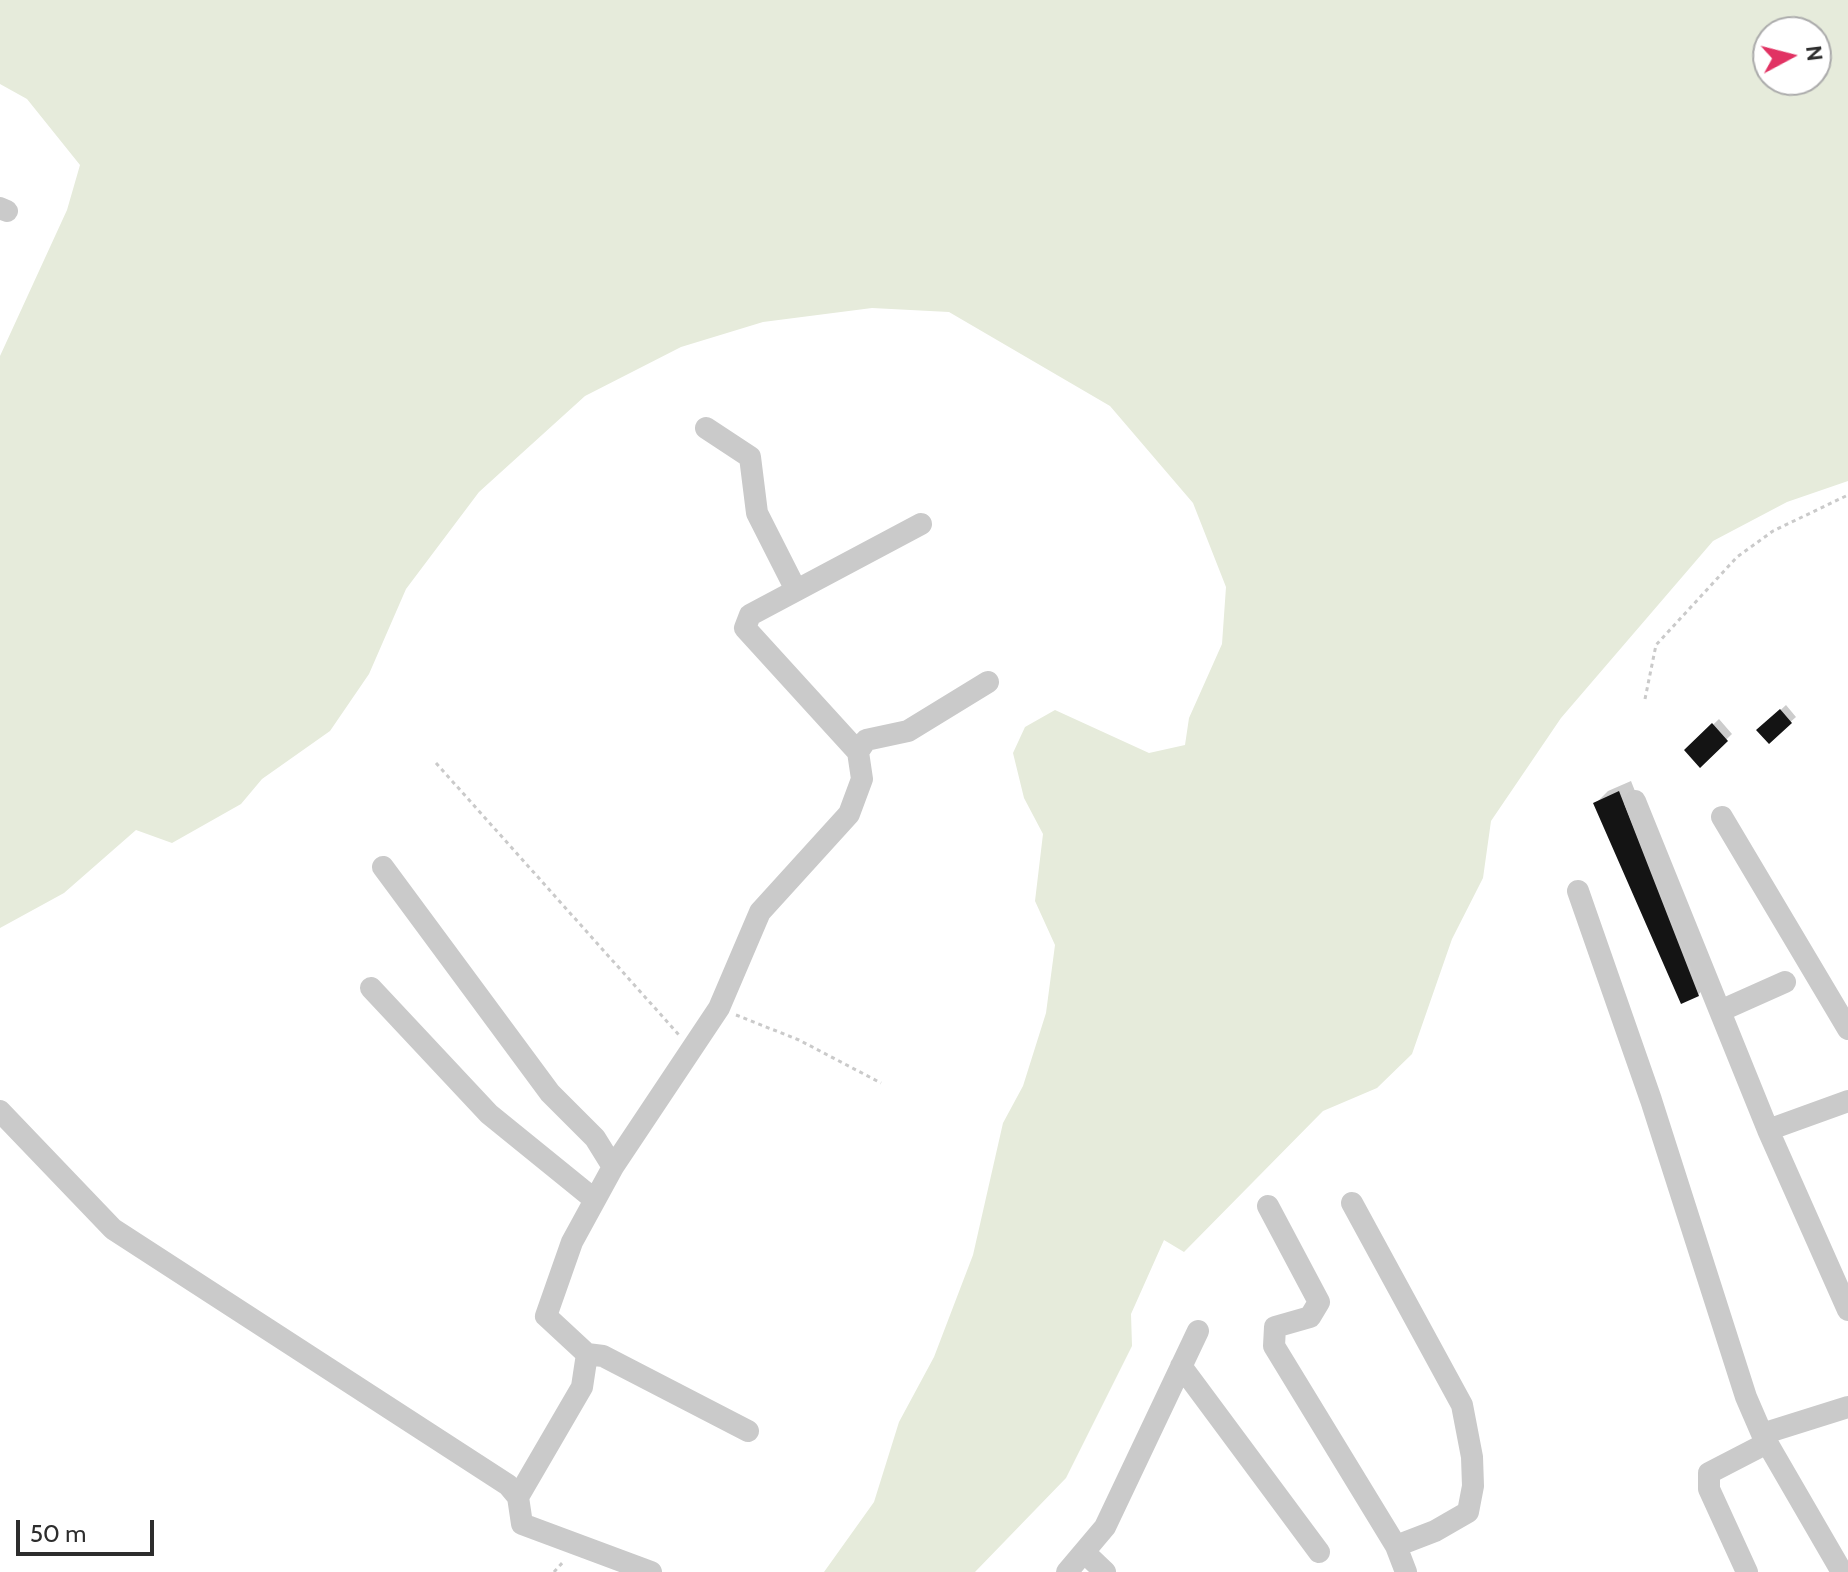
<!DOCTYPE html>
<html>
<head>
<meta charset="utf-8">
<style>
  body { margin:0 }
  #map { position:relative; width:1848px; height:1572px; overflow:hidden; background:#fff; font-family:Cabin,sans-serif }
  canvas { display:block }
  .north { position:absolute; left:1752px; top:16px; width:80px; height:80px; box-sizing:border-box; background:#fff; border:2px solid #ababab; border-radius:50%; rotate:83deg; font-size:22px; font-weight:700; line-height:32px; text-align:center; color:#2d2d2d }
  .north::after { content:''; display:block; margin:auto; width:28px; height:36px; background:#e13263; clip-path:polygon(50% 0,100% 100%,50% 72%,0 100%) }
  .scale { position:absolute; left:16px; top:1520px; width:138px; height:36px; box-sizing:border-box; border:4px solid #2d2d2d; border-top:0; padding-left:10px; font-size:24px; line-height:28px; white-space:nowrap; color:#2d2d2d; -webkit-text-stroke:6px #fff; paint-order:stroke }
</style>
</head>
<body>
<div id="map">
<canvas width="1848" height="1572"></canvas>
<div class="north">N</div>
<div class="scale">50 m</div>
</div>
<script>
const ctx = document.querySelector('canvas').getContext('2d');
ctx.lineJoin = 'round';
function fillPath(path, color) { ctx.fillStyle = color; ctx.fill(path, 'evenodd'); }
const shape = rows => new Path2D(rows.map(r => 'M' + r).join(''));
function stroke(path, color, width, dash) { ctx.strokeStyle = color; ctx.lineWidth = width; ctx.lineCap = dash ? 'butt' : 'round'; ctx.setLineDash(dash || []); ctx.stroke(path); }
const green = shape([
  [0,0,1848,0,1848,481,1787,502,1713,541,1561,718,1491,821,1483,878,1452,939,1412,1054,1377,1088,1323,1111,1184,1252,1164,1240,1131,1314,1132,1346,1066,1478,975,1572,824,1572,874,1502,899,1422,934,1357,973,1255,1003,1123,1023,1086,1046,1013,1055,945,1035,901,1043,834,1024,798,1013,753,1025,727,1055,710,1149,753,1185,745,1189,718,1222,644,1226,587,1193,503,1110,406,949,312,872,308,763,322,681,347,585,396,479,492,406,589,369,674,330,731,262,779,241,804,172,843,136,830,64,893,0,928,0,356,67,210,80,165,27,99,0,84],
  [1768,32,1816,32,1816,80,1768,80]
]);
const shadow = shape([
  [1786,705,1796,717,1769,741,1759,730],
  [1719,719,1732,734,1700,765,1687,750],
  [1631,781,1710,982,1698,995,1596,803,1608,791]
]);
const building = shape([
  [1780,709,1792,723,1769,744,1756,730],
  [1712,723,1728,741,1700,768,1684,750],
  [1619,791,1699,996,1681,1004,1593,803]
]);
const path = shape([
  [1645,699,1656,645,1737,557,1773,531,1848,495],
  [436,763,679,1035],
  [736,1015,799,1040,881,1083],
  [554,1572,564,1561]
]);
const minor = shape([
  [0,208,7,211],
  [706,428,750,457,757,513,796,590],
  [858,752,745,628,750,615,921,524],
  [1635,801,1768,1130,1848,1310],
  [1722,817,1848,1029],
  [383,867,550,1093,595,1138,613,1167],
  [1578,891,1651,1100,1746,1397,1762,1434,1842,1572],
  [371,988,489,1114,595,1200],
  [1720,1011,1785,982],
  [0,1111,113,1229,508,1485,518,1497,522,1524,651,1572],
  [1768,1130,1848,1101],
  [1352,1203,1462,1405,1472,1457,1473,1486,1468,1512,1435,1531,1396,1546],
  [1268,1206,1319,1302,1310,1317,1275,1327,1274,1346,1396,1546,1406,1572],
  [587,1354,603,1356,748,1431],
  [1181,1366,1319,1552],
  [1762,1434,1848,1407],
  [518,1497,582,1387,587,1354,546,1316,572,1242,613,1167,719,1008,760,912,849,814,862,779,858,752,866,740,908,731,988,682],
  [1084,1552,1105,1572],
  [1067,1572,1105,1527,1198,1331],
  [1747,1572,1709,1489,1709,1473,1767,1443]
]);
fillPath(green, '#e6ebdb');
fillPath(shadow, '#0003');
fillPath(building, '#141414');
stroke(path, '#cacaca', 3, [4, 4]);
stroke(minor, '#cacaca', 22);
</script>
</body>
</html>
